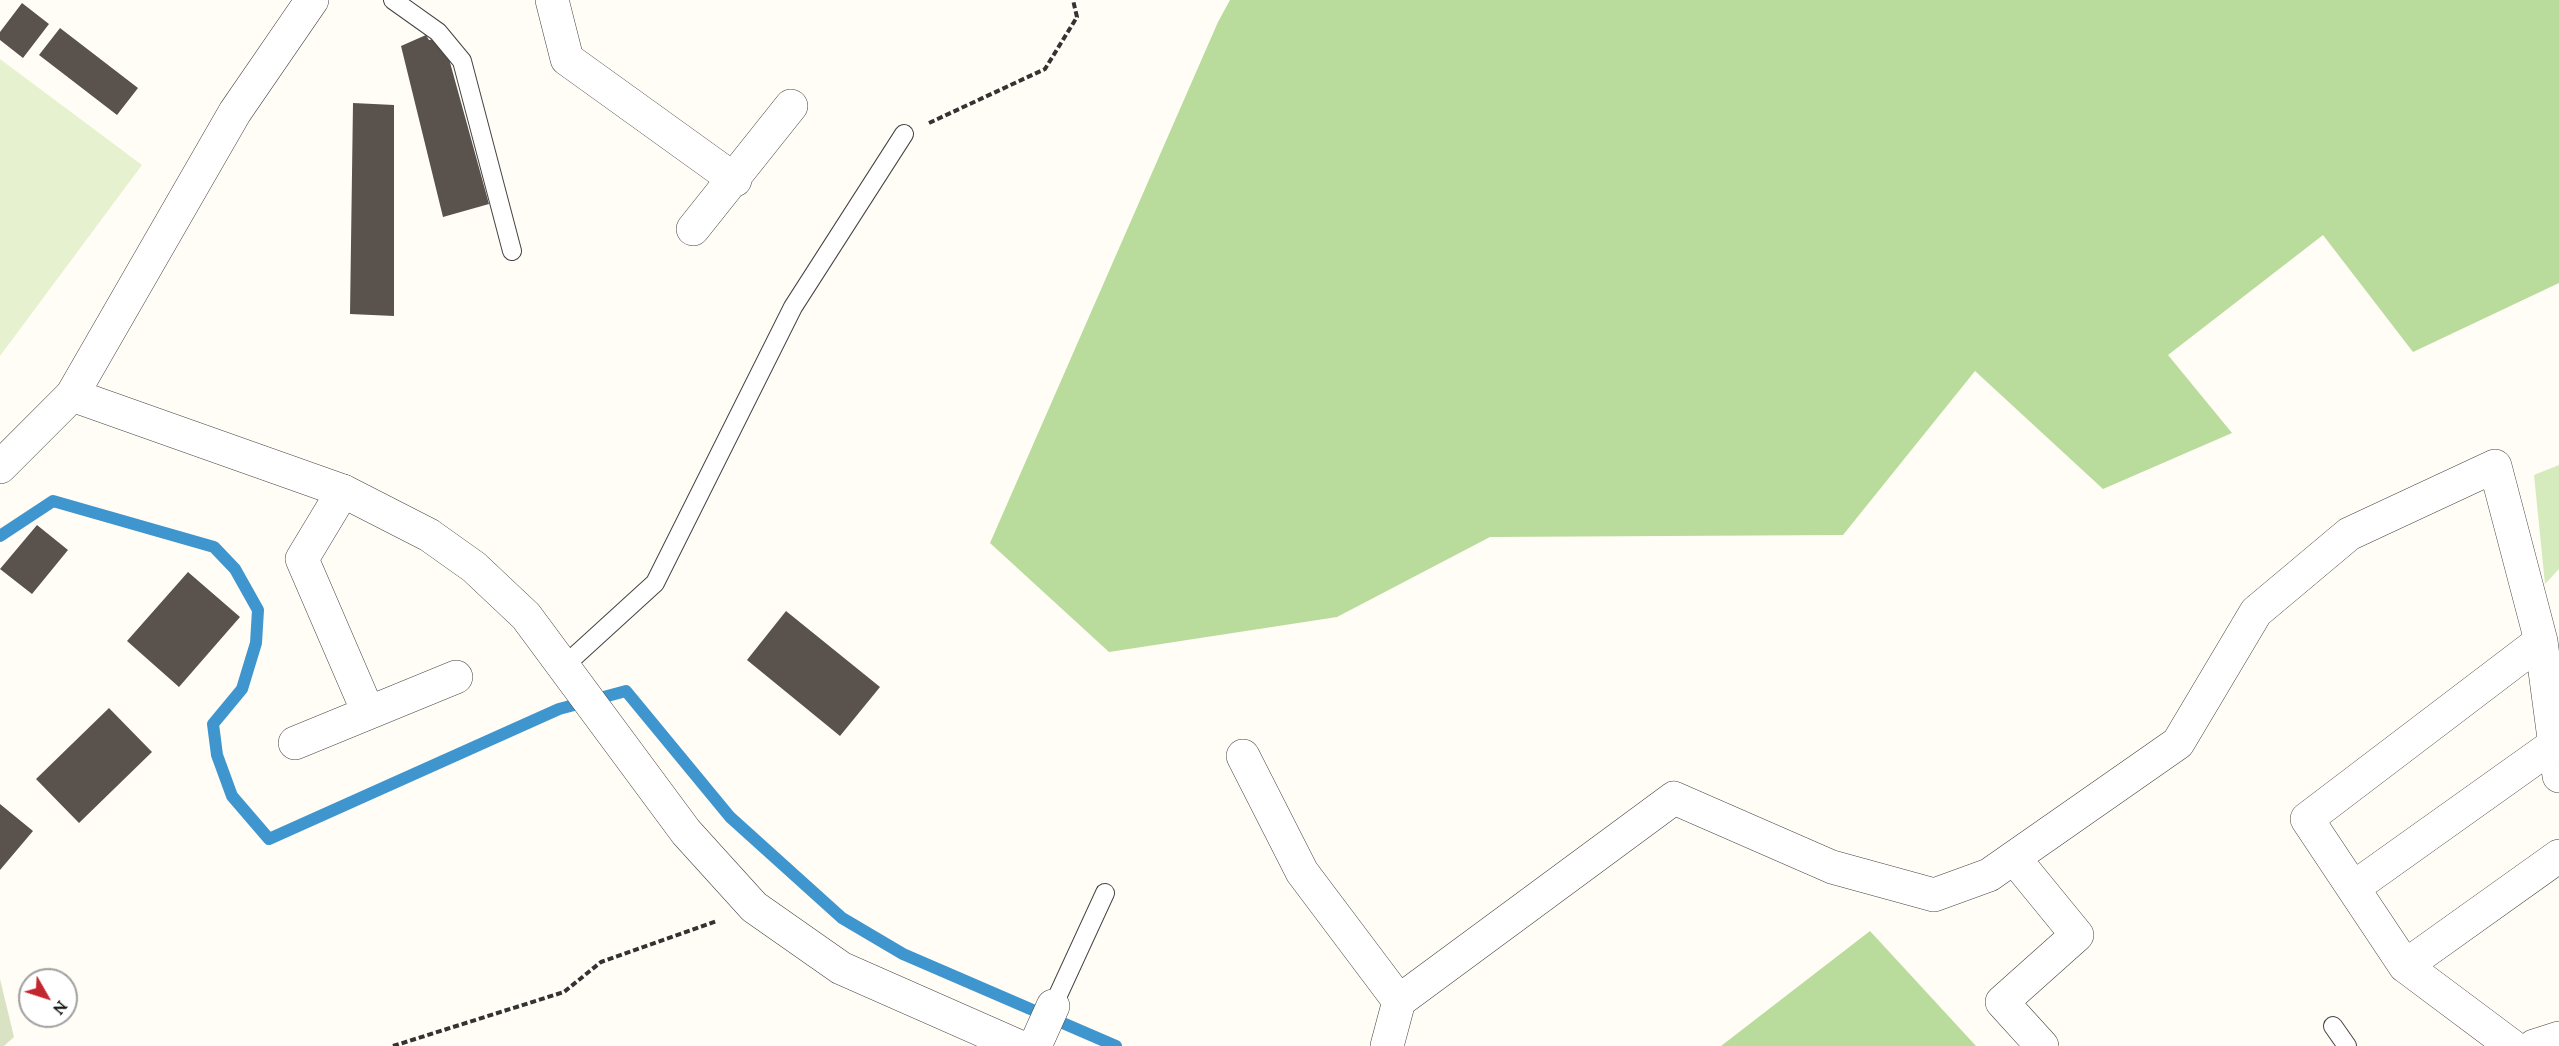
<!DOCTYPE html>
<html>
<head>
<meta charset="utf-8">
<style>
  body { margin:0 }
  #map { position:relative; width:2559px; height:1046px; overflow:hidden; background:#fffdf5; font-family:Lora,serif }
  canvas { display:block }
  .north { position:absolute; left:18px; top:968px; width:60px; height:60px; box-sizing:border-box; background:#fff; border:2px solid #a0a0a0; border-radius:50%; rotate:129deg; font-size:16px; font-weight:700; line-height:24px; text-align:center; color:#111 }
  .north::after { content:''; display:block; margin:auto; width:21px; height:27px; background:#c4262e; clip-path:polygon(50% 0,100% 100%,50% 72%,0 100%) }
</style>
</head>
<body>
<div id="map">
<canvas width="2559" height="1046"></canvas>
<div class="north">N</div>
</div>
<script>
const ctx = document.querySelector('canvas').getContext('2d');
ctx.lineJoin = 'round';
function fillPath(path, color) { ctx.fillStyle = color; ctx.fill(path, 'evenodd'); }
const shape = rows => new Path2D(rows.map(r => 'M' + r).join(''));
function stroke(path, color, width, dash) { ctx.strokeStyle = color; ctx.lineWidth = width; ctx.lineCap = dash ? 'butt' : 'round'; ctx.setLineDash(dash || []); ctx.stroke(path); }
const green = shape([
  [2559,465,2559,569,2545,584,2534,475]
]);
const forest = shape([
  [1230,0,2559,0,2559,283,2413,352,2323,235,2168,355,2232,433,2103,489,1975,371,1843,535,1490,537,1337,617,1109,652,990,543,1218,22],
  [1870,931,1976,1046,1721,1046]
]);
const cemetery = shape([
  [0,979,14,1037,4,1046,0,1046]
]);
const pitch = shape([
  [0,59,142,165,0,356]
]);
const stream = shape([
  [0,536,53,501,214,547,235,569,258,610,256,643,242,689,213,724,217,755,232,796,269,839,559,709,626,691,730,817,842,918,903,954,1116,1046]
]);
const building = shape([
  [22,3,49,24,23,58,0,40,0,32],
  [60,28,138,88,117,115,39,55],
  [426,35,429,40,443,37,489,204,443,217,401,46],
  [353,103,394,105,394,316,350,314],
  [37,525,68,550,32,594,0,569],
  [188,572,240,617,179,687,127,641],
  [786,611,880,687,840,736,747,660],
  [109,708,152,752,79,823,36,779],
  [0,804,33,831,0,870]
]);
const path = shape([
  [929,123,1045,69,1077,17,1073,0],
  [393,1046,564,992,601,962,717,921]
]);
const service = shape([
  [393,0,438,32,462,61,512,251],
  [564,666,655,583,793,307,904,134],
  [1053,1006,1105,893],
  [2333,1026,2347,1046]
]);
const minor = shape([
  [552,0,567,59,735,180],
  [693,229,791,106],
  [343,491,302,559,368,712],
  [295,743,456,677],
  [1243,756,1302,872,1399,1001,1674,798,1832,867,1934,895,1989,875,2178,743,2256,612,2349,534,2495,466,2541,641,2559,776],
  [2014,858,2077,935,2002,1002,2042,1046],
  [2353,888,2555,744],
  [2405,966,2559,856],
  [1035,1046,1053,1006],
  [1387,1046,1399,1001],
  [2512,1046,2405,966,2307,819,2541,641],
  [2534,1046,2559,1038]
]);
const tertiary = shape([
  [72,395,343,491,429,535,474,567,526,616,686,832,754,907,841,968,1018,1046],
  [0,467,72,395,235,112,312,0]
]);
fillPath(green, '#d5ebbd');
fillPath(forest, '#b9dc9c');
fillPath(cemetery, '#d9e3c4');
fillPath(pitch, '#e6f2cf');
stroke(stream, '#3f96cf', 12);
fillPath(building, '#5a524d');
stroke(service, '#444', 20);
stroke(minor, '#444', 34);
stroke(tertiary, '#444', 34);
stroke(path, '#333', 4, [6, 3]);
stroke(service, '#fff', 18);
stroke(minor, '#fff', 33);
stroke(tertiary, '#fff', 33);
</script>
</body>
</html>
